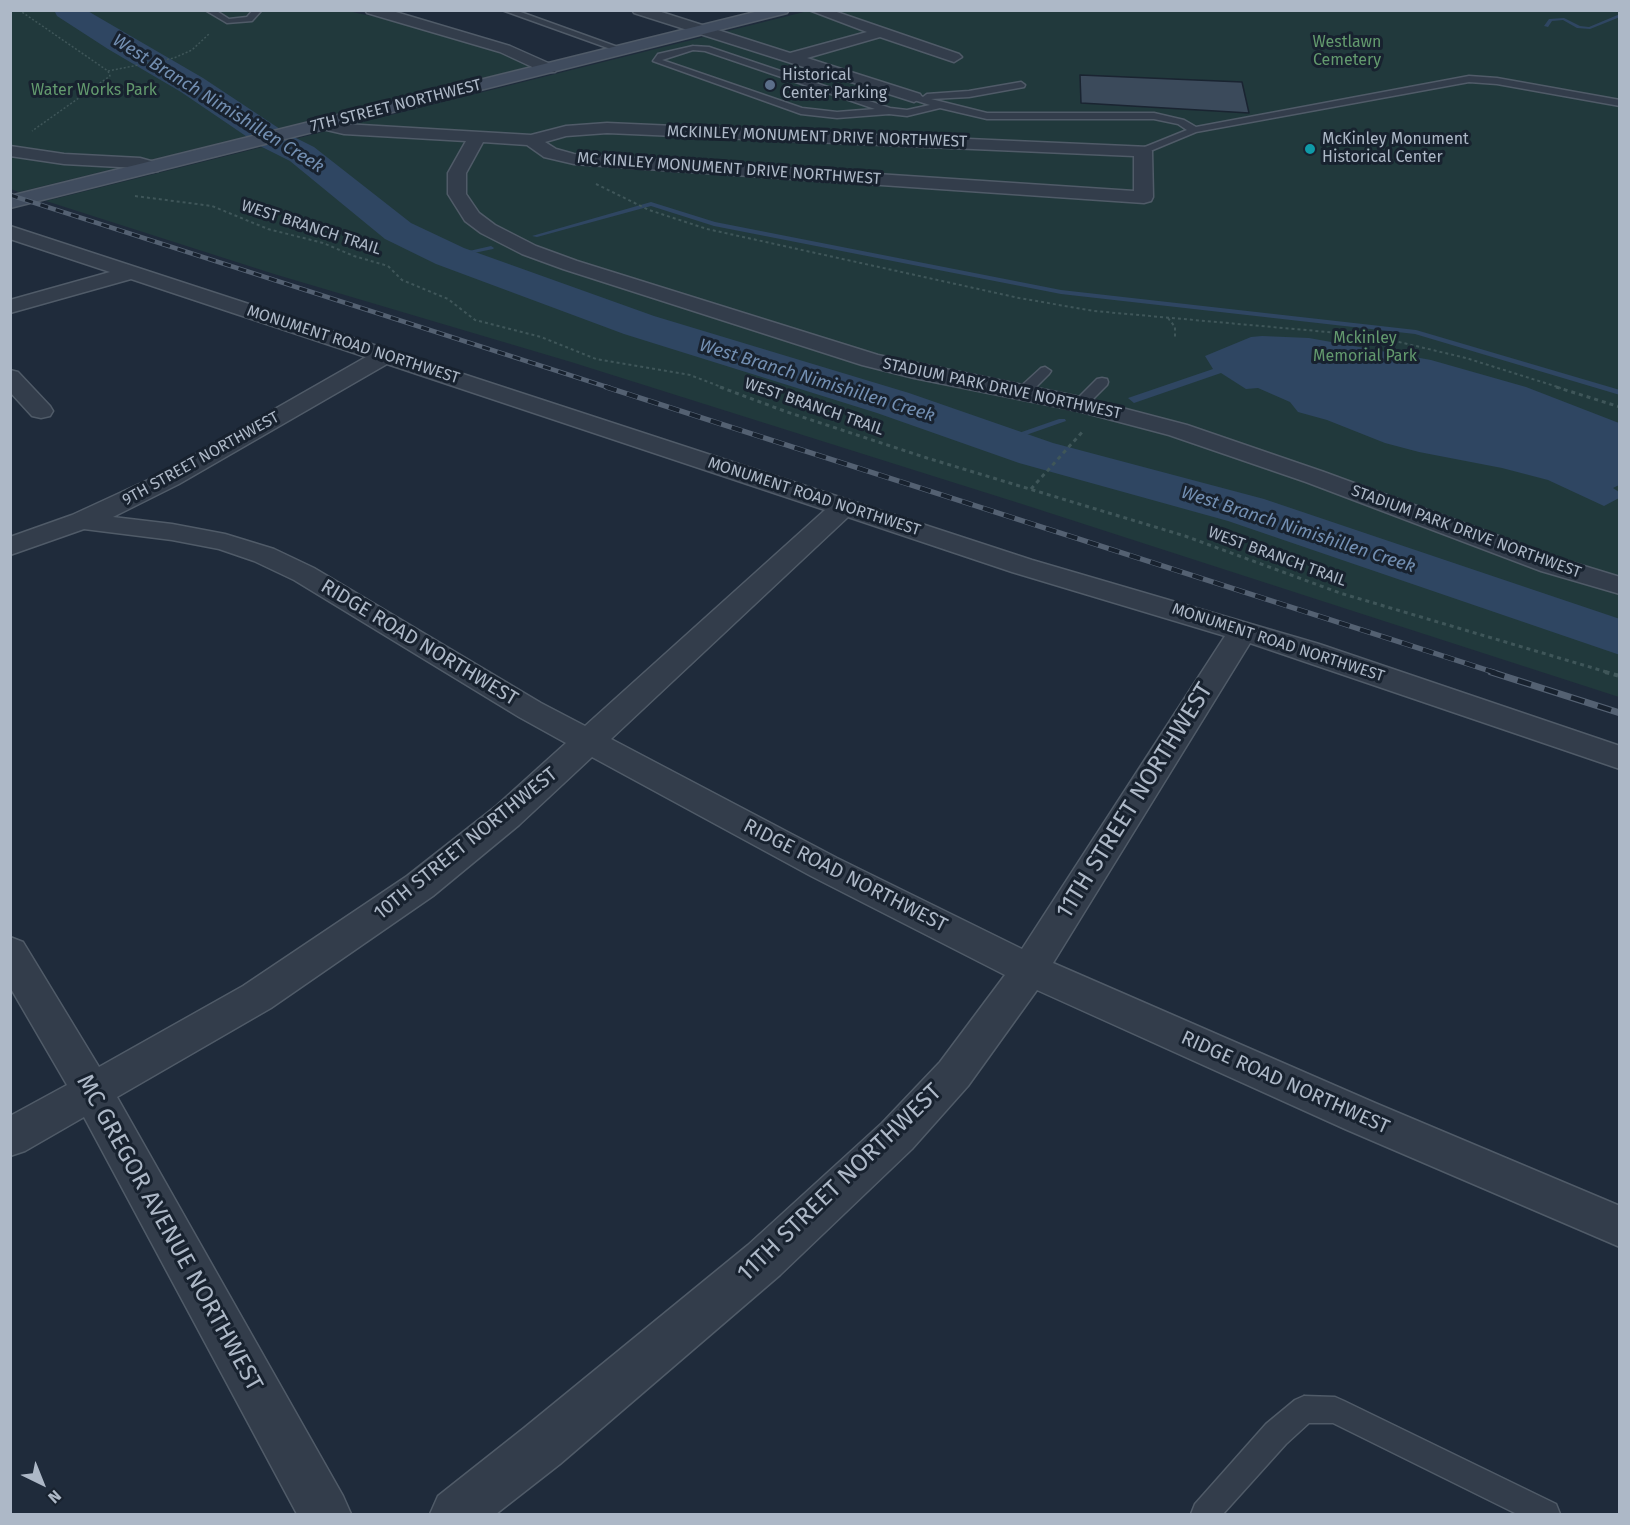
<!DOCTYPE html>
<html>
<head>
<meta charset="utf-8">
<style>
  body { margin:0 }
  #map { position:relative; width:1630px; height:1525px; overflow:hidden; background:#1f2b3b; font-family:"Fira Sans",sans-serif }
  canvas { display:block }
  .frame { position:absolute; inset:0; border:12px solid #adb8c7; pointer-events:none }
  .north { position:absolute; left:12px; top:1453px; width:60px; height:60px; -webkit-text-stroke:4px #18222f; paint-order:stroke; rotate:137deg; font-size:16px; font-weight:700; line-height:24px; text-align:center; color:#adb8c7 }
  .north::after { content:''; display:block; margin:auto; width:21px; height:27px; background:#adb8c7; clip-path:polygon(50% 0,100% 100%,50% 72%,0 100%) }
</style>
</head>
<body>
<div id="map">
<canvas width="1630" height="1525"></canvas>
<div class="frame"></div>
<div class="north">N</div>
</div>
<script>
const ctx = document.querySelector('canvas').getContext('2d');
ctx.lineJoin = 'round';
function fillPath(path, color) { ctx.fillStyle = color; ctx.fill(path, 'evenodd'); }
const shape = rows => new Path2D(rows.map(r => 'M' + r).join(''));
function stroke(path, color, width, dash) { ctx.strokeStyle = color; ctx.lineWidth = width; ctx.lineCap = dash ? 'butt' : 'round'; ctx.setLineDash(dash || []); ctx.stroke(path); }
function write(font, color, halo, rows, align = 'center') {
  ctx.font = font + ' "Fira Sans",sans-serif'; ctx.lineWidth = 6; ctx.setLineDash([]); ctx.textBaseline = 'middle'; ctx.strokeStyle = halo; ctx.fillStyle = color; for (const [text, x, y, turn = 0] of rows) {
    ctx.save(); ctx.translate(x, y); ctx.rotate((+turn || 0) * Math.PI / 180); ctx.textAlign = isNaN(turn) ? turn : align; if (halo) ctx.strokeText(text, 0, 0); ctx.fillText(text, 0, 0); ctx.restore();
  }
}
const green = shape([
  [11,11,348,11,398,22,497,51,532,66,19,192,11,189],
  [808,11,1619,11,1619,697,1025,505,571,362,274,274,46,201]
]);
const water = shape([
  [1262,336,1309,338,1431,360,1526,387,1619,423,1619,485,1613,488,1619,492,1619,498,1604,506,1548,480,1502,468,1419,452,1385,443,1327,420,1298,412,1290,402,1258,388,1246,389,1221,373,1134,403,1128,398,1213,369,1205,356,1251,337]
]);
const stream = shape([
  [1620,14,1620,17,1590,29,1577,28,1563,20,1552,21,1548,27,1544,26,1549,19,1564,18,1580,26,1589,27,1620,14],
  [651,202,715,222,1061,290,1416,330,1620,390,1620,395,1415,334,1061,294,714,226,651,206,537,237,532,236,651,202],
  [491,246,494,248,493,249,450,258,447,256,491,246],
  [1059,419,1065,419,1066,421,1003,443,997,443,996,441,1059,419]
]);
const river = shape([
  [54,10,86,10,203,78,286,133,314,147,411,223,464,248,654,316,909,393,1053,443,1264,499,1620,619,1620,655,1228,521,1019,463,877,413,624,334,436,264,385,239,290,161,262,147,181,92,108,49,57,16,54,10]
]);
const building = shape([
  [1080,75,1242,82,1249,113,1081,103,1080,75]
]);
const pathFar3 = shape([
  [19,10,108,71,110,76,32,131],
  [108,71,174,58,192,50,210,33]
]);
const pathFar2 = shape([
  [596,184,649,210,707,229,1019,298,1094,311,1339,333,1399,342,1466,358,1561,388],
  [135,196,212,206,268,229,323,243,354,256,388,266,402,280,448,299,475,320,541,337,596,359,690,375,724,388],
  [1168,318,1175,327,1175,338]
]);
const pathFar1 = shape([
  [720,387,787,412,927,458,1185,536,1340,593,1610,673],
  [1556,387,1620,407],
  [1031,489,1084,430]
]);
const path = shape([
  [1605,672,1620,676]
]);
const lane = shape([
  [205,10,215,10,229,19,247,17,253,10,261,11,252,21,227,23,205,10],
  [502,10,515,10,626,50,619,52,502,10],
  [693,46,709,47,890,108,907,110,930,105,911,99,911,95,914,94,923,97,927,94,969,91,1021,82,1025,85,1024,87,969,97,931,99,987,113,1154,113,1184,120,1196,127,1469,76,1497,78,1620,100,1620,106,1497,84,1469,82,1196,132,1143,154,1138,151,1140,149,1187,130,1178,124,1154,119,987,119,940,108,907,116,889,114,837,118,801,114,653,61,658,54,693,46],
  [693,50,705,51,875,109,837,112,802,108,662,60,693,50],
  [1045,367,1051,371,1049,374,1028,395,1018,395,1017,392,1018,389,1041,368,1045,367],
  [1102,378,1107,379,1108,382,1107,385,1085,407,1075,407,1073,404,1075,401,1097,379,1102,378],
  [1304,1396,1335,1397,1344,1401,1556,1504,1560,1514,1517,1514,1333,1423,1309,1423,1286,1444,1223,1514,1191,1514,1195,1504,1266,1424,1295,1400,1304,1396]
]);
const street = shape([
  [365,10,389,10,510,46,555,66,557,69,555,72,543,72,500,52,367,13,365,10],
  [632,10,655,10,790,53,867,32,809,10,831,10,959,54,962,57,954,62,880,37,807,58,920,94,922,97,914,102,634,13,632,10],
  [324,119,344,124,531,135,566,126,607,123,1149,147,1152,151,1153,197,1151,201,1144,203,574,164,544,157,527,145,483,142,466,173,466,194,479,213,495,225,536,246,577,261,878,355,1080,397,1187,425,1324,472,1561,559,1620,577,1620,594,1541,571,1306,482,1169,435,1078,411,914,378,862,365,563,269,522,254,481,233,465,221,448,194,448,173,466,141,344,134,318,128,315,124,318,120,324,119],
  [607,133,1134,156,1134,191,574,154,556,149,545,142,566,136,607,133],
  [10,146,64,154,140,158,158,163,161,167,158,171,152,172,138,168,64,164,10,156,10,146],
  [10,226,1032,560,1319,644,1620,746,1620,769,1250,643,1053,963,1375,1103,1620,1206,1620,1247,1345,1129,1037,990,968,1086,912,1149,780,1275,560,1464,496,1514,430,1514,438,1496,524,1428,748,1245,882,1123,940,1062,1005,975,811,876,592,757,519,825,433,896,271,1008,117,1097,343,1496,351,1514,297,1514,84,1117,25,1151,10,1156,10,1116,67,1085,10,987,10,937,23,942,99,1067,243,986,407,876,495,807,566,743,519,717,294,580,254,561,219,549,172,540,84,529,10,555,10,537,72,515,161,474,366,357,131,279,10,313,10,300,110,272,10,239,10,226],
  [387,364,825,510,585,726,541,703,314,568,274,549,225,534,172,524,113,517,179,484,387,364],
  [848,517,1012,572,1225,636,1022,949,837,858,611,739,848,517],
  [10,370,18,372,50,406,53,411,50,416,41,418,32,416,10,392,10,370]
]);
const secondary = shape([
  [763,10,789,10,787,13,10,208,10,196,763,10]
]);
const railFar2 = shape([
  [10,195,610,388]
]);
const railFar1 = shape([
  [606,387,1496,673]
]);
const rail = shape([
  [1491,672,1620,713]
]);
const markers = [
  [770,85,6,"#5c6f8a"],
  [1310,149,6,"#0f9aa8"]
];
const farParknames = [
  ["Westlawn",1347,43],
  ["Cemetery",1347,61],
  ["Water Works Park",94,91],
  ["Mckinley",1365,339],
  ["Memorial Park",1365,357]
];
const farPoinames = [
  ["Historical",782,76],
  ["Center Parking",782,94],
  ["McKinley Monument",1322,140],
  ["Historical Center",1322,158]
];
const farStreetnames = [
  ["7TH STREET NORTHWEST",396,106,-14],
  ["MCKINLEY MONUMENT DRIVE NORTHWEST",817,137,2],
  ["MC KINLEY MONUMENT DRIVE NORTHWEST",729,169,4],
  ["WEST BRANCH TRAIL",311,228,18],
  ["MONUMENT ROAD NORTHWEST",353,345,18],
  ["STADIUM PARK DRIVE NORTHWEST",1002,389,12],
  ["WEST BRANCH TRAIL",814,407,19],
  ["9TH STREET NORTHWEST",201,459,-29],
  ["MONUMENT ROAD NORTHWEST",814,497,18],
  ["STADIUM PARK DRIVE NORTHWEST",1466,532,20],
  ["WEST BRANCH TRAIL",1277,557,20],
  ["MONUMENT ROAD NORTHWEST",1278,643,18]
];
const farWaternames = [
  ["West Branch Nimishillen Creek",218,104,32],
  ["West Branch Nimishillen Creek",817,381,17],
  ["West Branch Nimishillen Creek",1298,530,18]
];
const streetNames = [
  ["RIDGE ROAD NORTHWEST",419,643,31],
  ["10TH STREET NORTHWEST",466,844,-39],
  ["RIDGE ROAD NORTHWEST",845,876,27],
  ["RIDGE ROAD NORTHWEST",1285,1083,24]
];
const nearStreetnames = [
  ["11TH STREET NORTHWEST",1135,801,-58],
  ["11TH STREET NORTHWEST",840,1183,-44],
  ["MC GREGOR AVENUE NORTHWEST",169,1233,61]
];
fillPath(green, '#21393c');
fillPath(water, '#2f4662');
fillPath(stream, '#2f4662');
fillPath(river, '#2f4662');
fillPath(building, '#3b4a5b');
stroke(building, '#1a2431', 1.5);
stroke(lane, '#505b68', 3);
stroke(street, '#505b68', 3);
stroke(secondary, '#505b68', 3);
stroke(pathFar3, '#3f5659', 1.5, [2, 2]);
stroke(pathFar2, '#3f5659', 2, [3, 3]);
stroke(pathFar1, '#3f5659', 3, [4, 4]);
stroke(path, '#3f5659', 4, [4.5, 4.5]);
fillPath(lane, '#333d4b');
fillPath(street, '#333d4b');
fillPath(secondary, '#404c5e');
stroke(railFar2, '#546172', 4.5);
stroke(railFar1, '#546172', 5);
stroke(rail, '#546172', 7);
stroke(railFar2, '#18222f', 3, [8]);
stroke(railFar1, '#18222f', 4, [11]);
stroke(rail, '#18222f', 4.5, [14]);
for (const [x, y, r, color] of markers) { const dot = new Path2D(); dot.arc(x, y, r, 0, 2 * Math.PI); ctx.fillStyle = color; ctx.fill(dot); stroke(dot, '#18222f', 2); }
write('16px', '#639a6e', '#18222f', farParknames);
write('16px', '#adb8c7', '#18222f', farPoinames, 'left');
write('16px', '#adb8c7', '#18222f', farStreetnames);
write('italic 18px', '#738fb2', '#18222f', farWaternames);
write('20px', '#adb8c7', '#18222f', streetNames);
write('24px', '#adb8c7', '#18222f', nearStreetnames);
</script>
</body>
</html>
